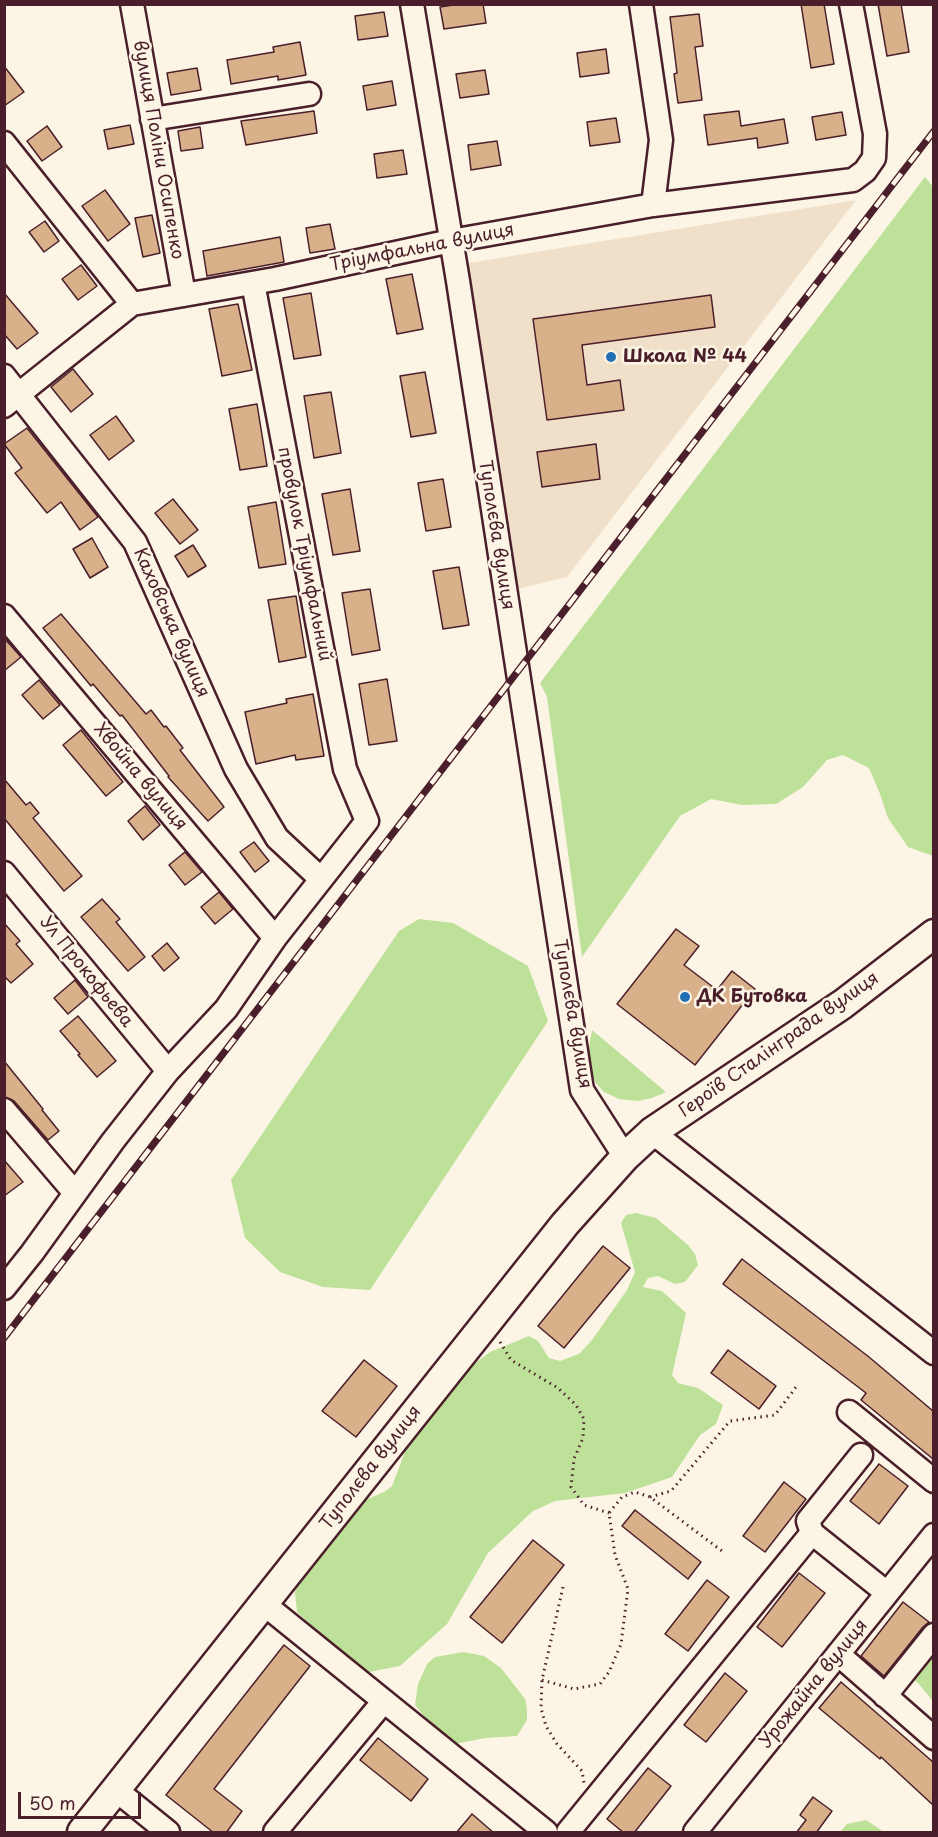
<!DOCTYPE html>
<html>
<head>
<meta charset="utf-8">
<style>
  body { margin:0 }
  #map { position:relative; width:938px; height:1837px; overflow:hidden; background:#fcf5e5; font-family:"Playpen Sans",sans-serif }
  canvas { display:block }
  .frame { position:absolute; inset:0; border:6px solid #4a1f2b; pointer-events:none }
  .scale { position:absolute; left:18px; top:1792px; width:123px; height:27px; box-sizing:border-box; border:3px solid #4a1f2b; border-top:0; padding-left:8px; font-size:18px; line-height:21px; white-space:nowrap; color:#4a1f2b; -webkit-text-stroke:4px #fcf5e5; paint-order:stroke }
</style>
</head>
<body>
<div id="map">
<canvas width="938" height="1837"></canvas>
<div class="frame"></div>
<div class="scale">50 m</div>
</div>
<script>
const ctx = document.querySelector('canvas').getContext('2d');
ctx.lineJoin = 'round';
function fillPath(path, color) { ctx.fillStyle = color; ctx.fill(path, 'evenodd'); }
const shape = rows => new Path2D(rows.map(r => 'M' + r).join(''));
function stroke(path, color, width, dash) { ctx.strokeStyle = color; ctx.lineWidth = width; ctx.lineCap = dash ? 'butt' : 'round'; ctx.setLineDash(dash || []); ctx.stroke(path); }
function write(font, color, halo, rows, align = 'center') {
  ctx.font = font + ' "Playpen Sans",sans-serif'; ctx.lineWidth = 5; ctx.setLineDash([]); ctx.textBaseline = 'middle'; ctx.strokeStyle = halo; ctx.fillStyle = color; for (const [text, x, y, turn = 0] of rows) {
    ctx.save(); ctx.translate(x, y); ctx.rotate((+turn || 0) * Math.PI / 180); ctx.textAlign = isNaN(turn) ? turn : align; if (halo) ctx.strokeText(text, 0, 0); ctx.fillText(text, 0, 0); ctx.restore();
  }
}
const built = shape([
  [856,200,567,577,517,589,468,263]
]);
const green = shape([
  [925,177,934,188,933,856,908,847,888,818,880,794,869,768,843,755,827,760,803,787,776,804,742,805,711,799,680,816,582,957,547,697,540,683],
  [419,919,453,923,528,966,548,1021,370,1290,323,1287,280,1272,245,1238,231,1180,399,931],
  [592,1030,666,1092,652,1098,638,1101,619,1099,604,1092,595,1082,589,1065,589,1047],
  [636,1213,656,1218,688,1245,695,1254,698,1265,685,1282,675,1284,658,1276,648,1278,643,1287,662,1291,686,1313,672,1375,678,1383,698,1388,723,1405,716,1424,700,1435,672,1477,625,1493,555,1501,533,1511,488,1553,447,1624,400,1666,369,1672,358,1669,297,1612,295,1592,310,1556,356,1504,384,1492,392,1486,409,1441,474,1364,490,1352,529,1336,538,1341,549,1358,560,1361,579,1354,592,1340,627,1290,635,1272,621,1223,626,1215],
  [933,1644,933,1701,918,1683,910,1677],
  [464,1652,484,1656,501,1668,525,1699,527,1709,527,1720,517,1736,485,1738,455,1744,438,1733,415,1705,418,1684,427,1664,435,1657],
  [866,1820,884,1832,840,1832,847,1824]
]);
const building = shape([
  [460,4,483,4,486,23,444,29,440,7,460,4],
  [801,4,824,4,834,64,811,68,801,4],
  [878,4,901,4,909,52,887,56,878,4],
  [384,12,388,36,358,40,355,16,384,12],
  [699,14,703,46,695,47,702,100,678,103,674,74,677,73,670,17,699,14],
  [300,42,306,75,278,80,278,76,231,84,227,60,274,52,273,47,300,42],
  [606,49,609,73,580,77,577,53,606,49],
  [4,66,24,92,4,106,4,66],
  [197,68,201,90,171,95,167,73,197,68],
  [485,70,489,94,460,98,456,74,485,70],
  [392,81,396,105,367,110,363,86,392,81],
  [314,111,317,133,246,145,241,121,314,111],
  [739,111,741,126,784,119,788,143,758,148,757,138,708,145,704,115,739,111],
  [842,112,846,135,816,140,812,117,842,112],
  [616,118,620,142,590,146,587,122,616,118],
  [130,125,134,144,108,149,104,130,130,125],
  [47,126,62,147,42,161,27,141,47,126],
  [200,127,203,148,181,151,178,131,200,127],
  [497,141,501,165,471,170,468,145,497,141],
  [403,150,407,174,377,178,374,154,403,150],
  [105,190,130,224,108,241,82,206,105,190],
  [152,215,160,253,143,257,135,218,152,215],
  [45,221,59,241,44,252,29,232,45,221],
  [330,224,335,249,310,253,306,228,330,224],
  [280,237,284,262,207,276,203,251,280,237],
  [81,265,97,286,78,300,62,279,81,265],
  [412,274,423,329,397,334,386,279,412,274],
  [4,293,38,333,17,349,4,334,4,293],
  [311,293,321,355,294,359,283,298,311,293],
  [711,295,715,327,582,345,587,385,620,380,624,410,547,420,533,319,711,295],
  [238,304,252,370,222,376,209,309,238,304],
  [73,369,93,394,71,412,51,387,73,369],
  [425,372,436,433,411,437,400,376,425,372],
  [331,392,341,453,314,458,304,396,331,392],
  [257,404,267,466,240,470,229,409,257,404],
  [116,416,134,441,109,460,90,435,116,416],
  [27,428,98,517,80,530,61,502,47,513,15,473,22,468,4,444,27,428],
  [596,444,600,479,542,487,537,452,596,444],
  [443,479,451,527,426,531,418,483,443,479],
  [350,489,360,551,333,555,322,494,350,489],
  [173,499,198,530,180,544,155,513,173,499],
  [276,502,286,564,259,568,248,507,276,502],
  [92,538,108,567,90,578,73,549,92,538],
  [193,545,206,566,188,577,175,556,193,545],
  [459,567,469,625,443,629,433,571,459,567],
  [370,589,380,650,352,655,342,593,370,589],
  [296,596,306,657,279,662,268,600,296,596],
  [61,614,146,714,151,710,164,727,166,726,183,748,180,750,224,807,208,821,168,777,169,776,122,715,120,716,93,684,91,686,43,628,61,614],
  [4,638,21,657,4,671,4,638],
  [387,679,397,741,369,745,359,684,387,679],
  [39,680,60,705,43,719,22,695,39,680],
  [313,694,324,756,296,760,295,755,256,764,245,712,287,703,286,699,313,694],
  [81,730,123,782,106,796,63,745,81,730],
  [4,779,26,805,30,802,39,813,33,818,82,876,64,891,4,818,4,779],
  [145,806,160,825,143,840,128,821,145,806],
  [254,842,269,861,255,872,240,852,254,842],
  [185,852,202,872,185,885,169,865,185,852],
  [219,892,233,909,215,924,201,907,219,892],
  [102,899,120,919,116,922,145,957,128,971,81,917,102,899],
  [4,923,20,941,16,944,33,964,11,983,4,976,4,923],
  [676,929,699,946,684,965,717,990,732,971,755,989,695,1065,617,1004,676,929],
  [167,943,179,958,164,971,152,956,167,943],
  [75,980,88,997,68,1014,54,998,75,980],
  [78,1016,116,1061,97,1077,78,1055,80,1054,60,1031,78,1016],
  [4,1061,43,1109,42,1110,59,1131,48,1140,14,1101,4,1097,4,1061],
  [4,1160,23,1182,4,1196,4,1160],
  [603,1246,630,1268,564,1348,538,1326,603,1246],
  [742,1259,869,1357,933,1411,933,1459,861,1400,866,1393,723,1284,742,1259],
  [728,1350,776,1386,759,1409,711,1373,728,1350],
  [364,1360,397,1386,356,1437,322,1411,364,1360],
  [879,1464,908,1486,879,1524,850,1501,879,1464],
  [784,1482,806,1499,765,1552,743,1536,784,1482],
  [635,1510,701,1562,688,1579,622,1526,635,1510],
  [533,1540,564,1565,502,1643,470,1617,533,1540],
  [799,1573,825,1593,782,1647,757,1627,799,1573],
  [707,1580,729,1597,688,1651,665,1634,707,1580],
  [903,1602,929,1622,923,1627,884,1676,861,1656,903,1602],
  [284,1645,310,1666,214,1789,242,1811,226,1833,214,1833,166,1795,284,1645],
  [725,1673,747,1691,706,1742,684,1725,725,1673],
  [841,1682,933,1762,933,1805,881,1757,880,1759,819,1708,841,1682],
  [378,1738,428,1779,411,1801,360,1760,378,1738],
  [648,1768,671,1786,634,1833,624,1833,607,1819,648,1768],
  [813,1797,832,1811,816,1833,796,1833,806,1820,800,1815,813,1797],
  [472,1814,494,1833,456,1833,472,1814]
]);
const path = shape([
  [500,1342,511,1360,558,1388,576,1405,584,1419,583,1438,574,1459,571,1487,584,1505,609,1513],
  [650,1497,671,1491,730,1421,775,1415,796,1387],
  [563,1587,542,1680,541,1708,546,1726,557,1744,582,1771,584,1783],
  [542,1680,574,1689,600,1684,609,1672,621,1644,628,1589,615,1555,609,1513,622,1497,635,1492,650,1497,722,1551]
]);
const minor = shape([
  [132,4,184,295],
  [412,4,458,281,582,1090,625,1157],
  [641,4,661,140,653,205],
  [152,119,309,94],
  [4,143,132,304],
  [4,376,135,542,236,769,277,838,321,879],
  [4,406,132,304,275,279,451,241,653,205,853,180,865,171,874,158,875,134,851,4],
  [4,616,275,938],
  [4,873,168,1071],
  [4,1110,75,1193],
  [652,1132,934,1353],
  [4,1288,32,1253,113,1141,168,1071,226,1009,275,938,367,821,345,769,253,283],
  [849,1412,934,1481],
  [812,1533,808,1521,861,1455],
  [264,1604,546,1832],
  [838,1654,934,1738],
  [885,1696,934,1635],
  [116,1790,168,1832],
  [275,1832,384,1701],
  [568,1832,812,1533,887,1593],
  [695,1832,934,1535]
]);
const major = shape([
  [82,1832,565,1224,625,1157,652,1132,843,1004,934,934]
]);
const rail = shape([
  [4,1338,934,131]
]);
const markers = [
  [611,357,6,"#1f6fb2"],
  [685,997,6,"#1f6fb2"]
];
const streetNames = [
  ["вулиця Поліни Осипенко",158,150,80],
  ["Тріумфальна вулиця",422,248,-11],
  ["Туполєва вулиця",496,535,81],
  ["провулок Тріумфальний",304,554,79],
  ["Каховська вулиця",171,623,66],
  ["Хвойна вулиця",140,777,50],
  ["Ул Прокофьева",86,972,51],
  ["Туполєва вулиця",572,1014,80],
  ["Героїв Сталінграда вулиця",779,1045,-35],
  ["Туполєва вулиця",371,1468,-52],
  ["Урожайна вулиця",814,1684,-51]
];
const poiNames = [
  ["Школа № 44",623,357],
  ["ДК Бутовка",697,997]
];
fillPath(built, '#f1e0c9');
fillPath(green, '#bee19a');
fillPath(building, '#d8b089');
stroke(building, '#4a1f2b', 1.5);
stroke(minor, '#4a1f2b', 27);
stroke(major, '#4a1f2b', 33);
stroke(path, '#4a1f2b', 3, [1.5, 4.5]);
stroke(minor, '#fcf5e5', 22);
stroke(major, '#fcf5e5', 28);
stroke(rail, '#4a1f2b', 7);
stroke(rail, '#fcf5e5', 4.5, [14]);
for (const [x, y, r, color] of markers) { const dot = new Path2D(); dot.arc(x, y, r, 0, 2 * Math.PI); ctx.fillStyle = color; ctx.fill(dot); stroke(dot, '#fcf5e5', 2); }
write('18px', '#4a1f2b', '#fcf5e5', streetNames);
write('bold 18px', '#4a1f2b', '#fcf5e5', poiNames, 'left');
</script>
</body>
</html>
